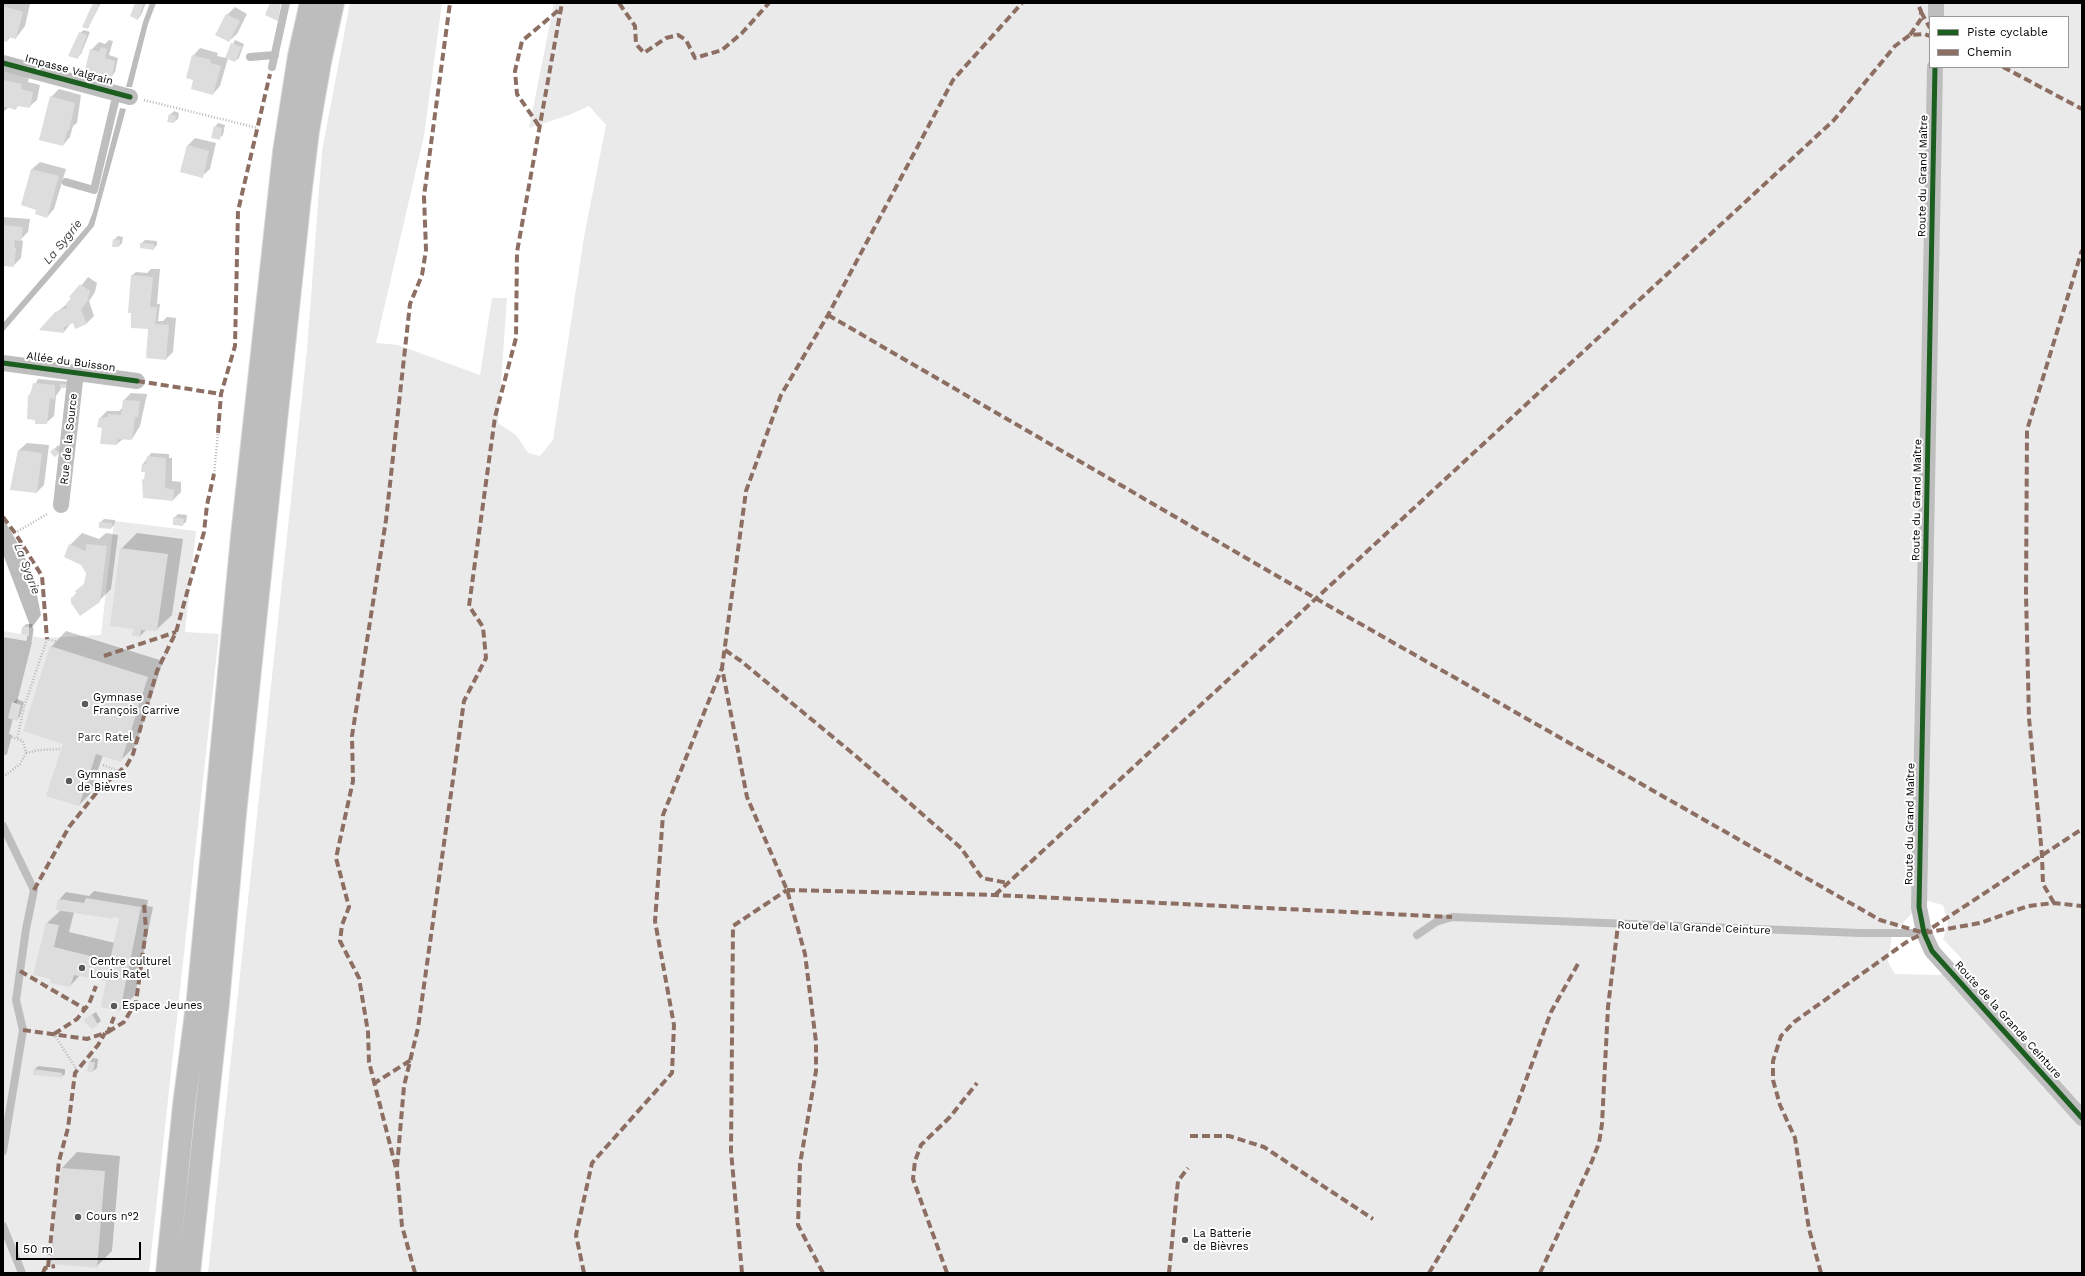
<!DOCTYPE html>
<html>
<head>
<meta charset="utf-8">
<style>
  body { margin:0 }
  #map { position:relative; width:2085px; height:1276px; overflow:hidden; background:#fff; font-family:"Work Sans",sans-serif }
  canvas { display:block }
  .frame { position:absolute; inset:0; border:4px solid #000; pointer-events:none }
  .legend { position:absolute; left:1929px; top:16px; width:140px; height:52px; box-sizing:border-box; background:#fff; border:1px solid #999; margin:0; padding:5px 7px; list-style:none; font-size:12px; color:#000 }
  .legend li { display:flex; align-items:center; gap:8px; height:20px }
  .legend b { width:20px; border:1px solid #999 }
  .scale { position:absolute; left:16px; top:1242px; width:125px; height:18px; box-sizing:border-box; border:2px solid #000; border-top:0; padding-left:5px; font-size:12px; line-height:14px; white-space:nowrap; color:#000; -webkit-text-stroke:3px #fff; paint-order:stroke }
</style>
</head>
<body>
<div id="map">
<canvas width="2085" height="1276"></canvas>
<div class="frame"></div>
<ul class="legend">
<li><b style="height:5px;background:#1b5e20"></b>Piste cyclable</li>
<li><b style="height:5px;background:#8d6e63"></b>Chemin</li>
</ul>
<div class="scale">50 m</div>
</div>
<script>
const ctx = document.querySelector('canvas').getContext('2d');
ctx.lineJoin = 'round';
function fillPath(path, color) { ctx.fillStyle = color; ctx.fill(path, 'evenodd'); }
const shape = rows => new Path2D(rows.map(r => 'M' + r).join(''));
function stroke(path, color, width, dash) { ctx.strokeStyle = color; ctx.lineWidth = width; ctx.lineCap = dash ? 'butt' : 'round'; ctx.setLineDash(dash || []); ctx.stroke(path); }
function write(font, color, halo, rows, align = 'center') {
  ctx.font = font + ' "Work Sans",sans-serif'; ctx.lineWidth = 4; ctx.setLineDash([]); ctx.textBaseline = 'middle'; ctx.strokeStyle = halo; ctx.fillStyle = color; for (const [text, x, y, turn = 0] of rows) {
    ctx.save(); ctx.translate(x, y); ctx.rotate((+turn || 0) * Math.PI / 180); ctx.textAlign = isNaN(turn) ? turn : align; if (halo) ctx.strokeText(text, 0, 0); ctx.fillText(text, 0, 0); ctx.restore();
  }
}
const green = shape([
  [350,3,442,3,424,136,376,343,398,345,480,375,492,298,507,298,498,423,516,435,528,453,540,456,553,440,584,237,606,125,589,106,569,115,529,128,554,3,2082,3,2082,1273,208,1273,307,350,322,151],
  [1930,17,2068,17,2068,67,1930,67],
  [1928,901,1943,905,1948,923,1943,939,1961,958,1961,968,1939,975,1895,974,1888,962,1892,935,1920,904],
  [114,521,196,531,185,632,219,634,149,1273,3,1273,3,631,43,638,101,635]
]);
const water = shape([
  [150,3,156,3,148,24,132,87,126,87,143,22],
  [120,108,126,109,94,226,75,249,3,332,3,323,88,225,93,212],
  [3,518,24,554,36,590,41,615,33,626,32,637,29,636,29,623,3,554],
  [3,637,32,642,9,734,12,735,7,754,3,756]
]);
const shadow = shape([
  [3,3,30,4,25,26,16,38,11,36,7,41,3,40],
  [94,3,101,3,88,28,83,26],
  [136,3,146,3,141,15,138,19],
  [235,7,247,14,237,34,229,41,227,15],
  [84,30,90,32,81,54,77,57,80,33],
  [109,40,113,41,109,55,118,58,115,72,112,76,102,73,98,78,91,50,99,42,105,44],
  [235,40,244,44,239,58,235,61,228,58,220,86,213,94,194,79,193,56,200,48,218,53,217,56,226,58],
  [3,71,29,77,28,82,40,85,37,100,29,107,19,105,16,108,9,107,3,112],
  [59,89,81,95,77,123,73,126,70,137,63,145,51,97],
  [174,111,179,113,178,119,174,122,170,115],
  [218,123,225,125,223,135,219,138,215,127],
  [195,138,216,143,210,169,202,176,188,145],
  [40,162,66,169,54,209,47,217,37,209,22,205,32,169],
  [3,217,30,219,28,232,20,240,23,241,21,258,13,266,3,265],
  [118,236,123,237,122,243,119,246,114,240],
  [145,240,157,241,157,245,153,249,141,244],
  [151,269,160,269,157,304,160,304,158,321,163,321,167,317,176,318,173,352,166,359,150,326,132,275,136,272,147,273],
  [88,277,97,283,95,292,89,301,94,316,87,323,75,328,73,322,71,323,64,332,56,313,68,303],
  [38,379,71,382,67,387,62,387,56,396,54,416,46,423,29,396],
  [131,393,147,394,140,426,132,439,123,439,117,444,103,427,100,418,107,411,119,411,123,407,124,400],
  [27,443,49,445,44,485,37,492,13,475,19,450],
  [58,445,62,449,55,455,52,452],
  [151,453,169,454,169,458,172,458,172,481,181,482,181,492,173,500,143,480,146,477,146,471,142,471,143,464],
  [178,514,187,515,186,522,182,525,174,518],
  [104,519,115,520,114,525,111,528,100,523],
  [82,533,99,539,106,533,118,535,111,589,99,601,72,598,86,582,87,572,70,545],
  [137,533,183,539,172,615,156,630,147,629,140,636,135,628,121,549],
  [26,624,32,624,32,632,29,635,23,627],
  [66,631,163,661,136,745,120,761,103,755,90,794,79,805,64,744,51,647],
  [17,699,24,702,20,716,17,720,13,703],
  [94,891,148,900,147,906,153,907,135,995,120,1010,107,981,80,975,70,986,52,978,34,974,47,923,61,910,59,900,66,892,89,896],
  [74,912,121,917,115,943,69,932],
  [96,1012,101,1021,97,1024,88,1017],
  [93,1058,98,1059,97,1068,93,1071,90,1062],
  [38,1066,65,1069,65,1074,61,1077,34,1070],
  [77,1152,120,1156,112,1251,96,1267,51,1263,62,1168]
]);
const stream = shape([
  [25,646,29,641,31,630]
]);
const building = shape([
  [93,3,99,5,88,29,82,27],
  [135,3,144,3,138,20,130,16],
  [270,3,281,3,278,21,265,15],
  [3,6,23,12,16,39,8,37,7,42,3,41],
  [226,14,240,21,229,42,215,35],
  [79,32,87,35,78,59,68,56],
  [231,43,242,47,235,62,225,58],
  [101,47,107,49,105,58,115,61,112,77,99,74,98,79,87,76,88,72,85,70,90,49,99,52],
  [192,55,211,60,210,63,221,66,213,95,191,89,193,80,186,78],
  [3,80,22,84,21,89,33,92,30,108,17,106,16,110,3,106],
  [50,96,75,103,69,131,67,131,63,146,39,140],
  [169,114,176,116,174,123,167,122],
  [214,126,222,128,220,140,211,138],
  [187,145,209,151,203,178,180,172],
  [31,169,59,176,47,218,35,214,36,210,21,205],
  [3,225,23,227,21,241,15,240,14,247,16,248,14,267,3,266],
  [113,239,120,240,119,247,112,247],
  [140,243,154,244,154,250,140,248],
  [131,275,153,277,150,307,157,307,155,324,169,325,166,360,146,358,148,329,131,328,131,313,128,313],
  [80,284,90,291,88,300,81,310,87,324,75,329,73,323,64,327,64,333,39,330,55,312,67,308,66,304,71,298,69,297],
  [33,383,55,385,55,399,50,398,47,424,35,424,35,420,27,419,28,395,30,396],
  [60,384,68,385,68,388,60,388],
  [123,400,140,401,138,417,135,417,132,440,118,439,117,445,100,444,102,428,97,427,99,418,108,417,108,414,121,415],
  [54,448,59,453,55,457,50,452],
  [18,450,42,453,37,493,10,490],
  [147,456,166,458,165,488,174,490,173,501,143,498,142,479,144,480,145,472,141,472,142,464,146,464],
  [173,517,184,519,183,526,173,525],
  [99,522,112,523,111,529,99,528],
  [69,544,86,551,86,544,107,546,100,602,80,616,71,603,71,598,77,594,75,591,84,584,86,573,81,565,64,557],
  [120,548,168,554,157,631,141,630,140,637,132,636,133,629,110,626],
  [22,627,29,627,29,636,21,634],
  [50,646,148,677,121,762,96,754,79,806,46,796,63,744,23,731],
  [12,702,21,705,17,721,8,718],
  [86,898,141,907,120,1011,101,1007,106,981,74,975,70,987,50,983,51,979,33,975,46,923,59,925,54,947,110,961,119,918,114,917,113,919,56,910,58,899,84,903],
  [92,1014,98,1025,92,1029,83,1020],
  [89,1062,95,1062,93,1072,87,1072],
  [33,1069,62,1073,62,1078,33,1075],
  [61,1168,105,1171,97,1268,50,1264]
]);
const path = shape([
  [144,100,258,128],
  [214,474,218,433],
  [15,533,47,514],
  [3,734,17,739],
  [26,753,39,750,61,749],
  [103,765,121,772],
  [3,777,20,764,26,753,23,741,17,739,24,707,47,639,151,669,166,654],
  [54,1034,77,1070]
]);
const service = shape([
  [250,57,275,55],
  [272,67,286,3],
  [66,182,94,190,117,93],
  [3,826,34,890,26,929,16,1000,23,1030,3,1151],
  [1417,935,1436,922,1452,917,1860,933,1924,933],
  [3,1226,22,1273]
]);
const minor = shape([
  [1936,17,1936,3],
  [3,63,130,97],
  [1935,67,1919,907,1924,933,1932,951,2082,1118],
  [3,363,137,381],
  [61,505,76,372]
]);
const trunk = shape([
  [167,1273,184,1105,198,998,242,536,284,152,299,56,311,3],
  [189,1273,218,1003,235,814,276,421,300,196,308,131,320,62,333,3]
]);
const quiet = shape([
  [619,3,635,26,636,44,644,53,666,38,678,35,686,40,695,58,722,50,742,33,769,3],
  [1921,12,1930,28],
  [1910,35,1921,19,1921,11,1917,3],
  [2003,67,2082,109],
  [539,126,517,94,515,71,522,41,560,9],
  [828,315,1315,598,1880,920,1924,933,1980,923,2028,906,2054,903,2082,906],
  [137,381,221,394],
  [218,433,221,394,235,346,238,211,270,74],
  [3,517,15,533,42,576,47,639],
  [725,650,741,661,857,757,961,848,982,878,1008,883],
  [104,656,176,632],
  [34,890,69,827,101,787,127,765,133,754,157,671,176,632,204,532,207,505,214,474],
  [787,890,995,895,1452,917],
  [995,895,1834,120,1895,46,1910,35,1924,34,1930,36],
  [2054,903,2043,884,2042,855,2029,718,2026,595,2027,430,2082,250],
  [20,971,85,1009],
  [23,1030,87,1039,108,1032,114,1017],
  [108,1032,124,1022,136,1002,146,930,144,903],
  [54,1034,77,1019,89,1004,96,986],
  [373,1084,411,1060],
  [1190,1136,1229,1136,1264,1147,1373,1219],
  [397,1167,404,1086,418,1028,464,701,486,658,483,627,469,606,495,417,516,338,517,252,562,3],
  [48,1267,59,1161,68,1128,75,1073,98,1045,105,1033],
  [43,1273,45,1268,55,1266],
  [415,1273,402,1226,397,1172,369,1062,368,1032,359,978,340,941,342,925,349,907,336,858,353,781,352,736,386,520,410,304,422,275,426,250,424,196,450,3],
  [584,1273,576,1235,592,1163,672,1073,674,1025,655,921,663,815,722,668],
  [742,1273,731,1151,733,926,787,890],
  [823,1273,798,1225,800,1164,816,1071,816,1042,805,954,787,890,747,797,722,668,746,491,781,395,828,315,953,80,1022,3],
  [947,1273,913,1179,915,1161,921,1145,950,1117,977,1083],
  [1169,1273,1178,1181,1188,1168],
  [1429,1273,1459,1223,1493,1159,1512,1118,1551,1012,1579,962],
  [1540,1273,1592,1161,1599,1143,1602,1124,1608,1007,1618,925],
  [1821,1273,1809,1229,1795,1138,1780,1105,1773,1080,1773,1061,1781,1036,1794,1022,1908,941,1924,933,2082,829]
]);
const cycleway = shape([
  [3,63,130,97],
  [1935,67,1919,907,1924,933,1932,951,2082,1118],
  [3,363,137,381]
]);
const markers = [
  [85,704,4,"#595959"],
  [69,781,4,"#595959"],
  [82,968,4,"#595959"],
  [114,1006,4,"#595959"],
  [78,1217,4,"#595959"],
  [1185,1240,4,"#595959"]
];
const streetNames = [
  ["Impasse Valgrain",69,70,15],
  ["Route du Grand Maître",1923,176,-89],
  ["Allée du Buisson",71,362,8],
  ["Rue de la Source",69,439,-84],
  ["Route du Grand Maître",1917,500,-89],
  ["Route du Grand Maître",1910,824,-89],
  ["Route de la Grande Ceinture",1694,928,2],
  ["Route de la Grande Ceinture",2008,1020,48]
];
const poiNames = [
  ["Gymnase",93,698],
  ["François Carrive",93,711],
  ["Gymnase",77,775],
  ["de Bièvres",77,788],
  ["Centre culturel",90,962],
  ["Louis Ratel",90,975],
  ["Espace Jeunes",122,1006],
  ["Cours n°2",86,1217],
  ["La Batterie",1193,1234],
  ["de Bièvres",1193,1247]
];
const parkNames = [
  ["Parc Ratel",105,738]
];
const waterNames = [
  ["La Sygrie",63,242,-51],
  ["La Sygrie",27,569,69]
];
fillPath(green, '#eaeaea');
fillPath(water, '#bcbcbc');
fillPath(shadow, '#0003');
stroke(stream, '#bcbcbc', 5);
fillPath(building, '#ddd');
stroke(trunk, '#dbdbdb', 24);
stroke(path, '#b8b8b8', 2.5, [1, 2]);
stroke(service, '#bebebe', 8);
stroke(minor, '#bebebe', 16);
stroke(trunk, '#bdbdbd', 22);
stroke(quiet, '#8d6e63', 4, [8, 4]);
stroke(cycleway, '#1b5e20', 5);
for (const [x, y, r, color] of markers) { const dot = new Path2D(); dot.arc(x, y, r, 0, 2 * Math.PI); ctx.fillStyle = color; ctx.fill(dot); stroke(dot, '#fff', 1.5); }
write('11px', '#000', '#fff', streetNames);
write('11px', '#000', '#fff', poiNames, 'left');
write('11px', '#303030', '#fff', parkNames);
write('italic 12px', '#414141', '#fff', waterNames);
</script>
</body>
</html>
